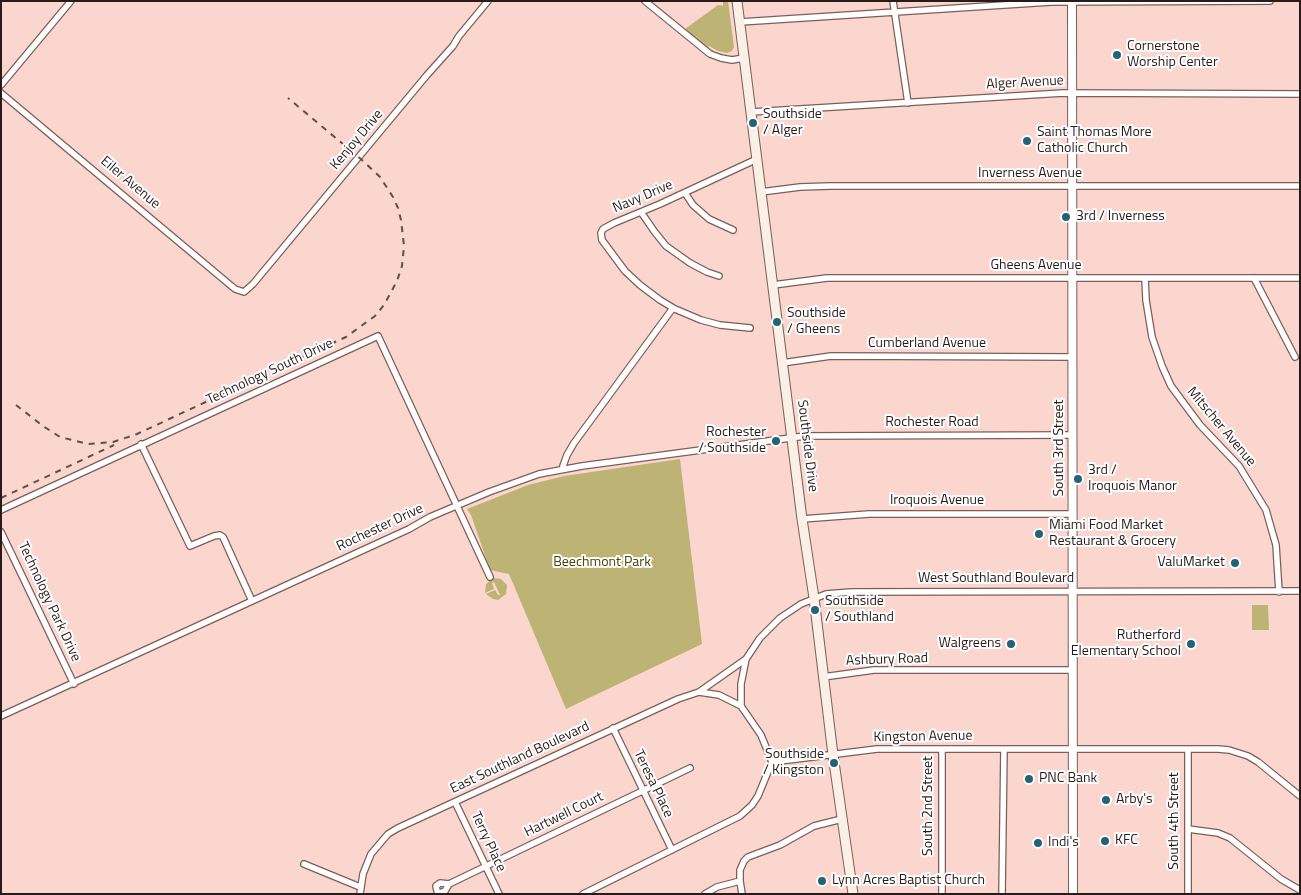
<!DOCTYPE html>
<html>
<head>
<meta charset="utf-8">
<style>
  body { margin:0 }
  #map { position:relative; width:1301px; height:895px; overflow:hidden; background:#fad6ce; font-family:"Titillium Web",sans-serif }
  canvas { display:block }
  .frame { position:absolute; inset:0; border:2px solid #281b19; pointer-events:none }
</style>
</head>
<body>
<div id="map">
<canvas width="1301" height="895"></canvas>
<div class="frame"></div>
</div>
<script>
const ctx = document.querySelector('canvas').getContext('2d');
ctx.lineJoin = 'round';
function fillPath(path, color) { ctx.fillStyle = color; ctx.fill(path, 'evenodd'); }
const shape = rows => new Path2D(rows.map(r => 'M' + r).join(''));
function stroke(path, color, width, dash) { ctx.strokeStyle = color; ctx.lineWidth = width; ctx.lineCap = dash ? 'butt' : 'round'; ctx.setLineDash(dash || []); ctx.stroke(path); }
function write(font, color, halo, rows, align = 'center') {
  ctx.font = font + ' "Titillium Web",sans-serif'; ctx.lineWidth = 4; ctx.setLineDash([]); ctx.textBaseline = 'middle'; ctx.strokeStyle = halo; ctx.fillStyle = color; for (const [text, x, y, turn = 0] of rows) {
    ctx.save(); ctx.translate(x, y); ctx.rotate((+turn || 0) * Math.PI / 180); ctx.textAlign = isNaN(turn) ? turn : align; if (halo) ctx.strokeText(text, 0, 0); ctx.fillText(text, 0, 0); ctx.restore();
  }
}
const green = shape([
  [723,1,728,1,734,47,732,51,727,53,718,51,709,46,708,47,715,52,727,55,713,52,685,29,718,5,723,6],
  [680,459,702,644,566,709,509,574,490,570,471,515,467,509,528,485,564,476],
  [493,578,501,579,507,585,506,594,498,600,493,599,486,594,495,590,498,595,500,595,494,582,492,583,494,589,485,593,486,584],
  [1252,605,1268,605,1269,630,1252,630]
]);
const minor = shape([
  [645,1,710,54,721,58,732,60,744,58],
  [893,1,908,103],
  [740,22,1051,2,1270,1],
  [1,85,71,1],
  [1,93,235,289,244,292,253,284,427,75,453,46,459,36,488,1],
  [751,112,1063,93,1300,94],
  [761,192,800,187,830,186,1300,186],
  [685,193,693,205,709,219,733,230],
  [641,212,654,231,666,246,690,263,707,272,719,276],
  [1145,278,1146,300,1152,337,1162,366,1171,386,1200,425,1239,466,1266,510,1276,545,1279,592],
  [1254,278,1295,357],
  [773,285,827,278,1300,278],
  [750,328,720,325,701,320,675,309,660,300,640,285,625,271,602,240,601,233,603,229,614,223,660,204,757,159],
  [782,363,831,356,1072,357],
  [141,444,190,546,214,536,220,535,223,537,252,601],
  [563,469,563,466,567,455,574,443,673,308],
  [1,510,378,336,490,577],
  [802,519,869,514,1073,514],
  [1,532,74,684],
  [823,677,874,670,1073,670],
  [699,692,719,695,741,706,761,735,772,762],
  [741,706,741,684,746,659],
  [1,716,409,529,430,517,489,492,539,474,582,466,805,436,1072,435],
  [613,728,672,850],
  [942,749,942,894],
  [455,802,499,894],
  [1188,829,1218,833,1230,838,1281,879,1300,890],
  [304,864,360,887],
  [740,881,742,894],
  [449,884,445,891,439,893,437,891,436,886,440,883,449,884,690,768],
  [360,894,363,874,371,854,388,834,398,828,678,699,699,692,746,659,760,638,780,618,801,604,826,594,851,592,1300,591],
  [583,894,740,816,752,805,758,796,772,762,877,749,1218,749,1229,750,1248,756,1258,762,1300,796],
  [705,894,717,887,740,881,740,870,744,861,748,857,780,845,814,826,842,819],
  [1002,894,1004,749],
  [1188,894,1188,749]
]);
const tertiary = shape([
  [1072,1,1073,894]
]);
const secondary = shape([
  [737,1,802,519,814,598,833,755,853,894]
]);
const rail = shape([
  [287,364,346,337,375,316,384,305,397,281,402,266,404,246,401,220,398,208,393,197,380,177,362,160,288,98],
  [16,405,43,426,60,437,88,444,113,442,137,434,225,393,278,364],
  [1,498,114,445]
]);
const markers = [
  [1117,55,5,"#216377"],
  [753,123,5,"#216377"],
  [1027,141,5,"#216377"],
  [1066,217,5,"#216377"],
  [777,322,5,"#216377"],
  [776,441,5,"#216377"],
  [1078,479,5,"#216377"],
  [1039,534,5,"#216377"],
  [1235,563,5,"#216377"],
  [815,610,5,"#216377"],
  [1011,644,5,"#216377"],
  [1191,644,5,"#216377"],
  [834,763,5,"#216377"],
  [1029,779,5,"#216377"],
  [1106,800,5,"#216377"],
  [1105,841,5,"#216377"],
  [1038,843,5,"#216377"],
  [822,881,5,"#216377"]
];
const poiNames = [
  ["Cornerstone",1127,47],
  ["Worship Center",1127,63],
  ["Southside",763,115],
  ["/ Alger",763,131],
  ["Saint Thomas More",1037,133],
  ["Catholic Church",1037,149],
  ["3rd / Inverness",1076,217],
  ["Southside",787,314],
  ["/ Gheens",787,330],
  ["Rochester",766,433,"right"],
  ["/ Southside",766,449,"right"],
  ["3rd /",1088,471],
  ["Iroquois Manor",1088,487],
  ["Miami Food Market",1049,526],
  ["Restaurant & Grocery",1049,542],
  ["ValuMarket",1225,563,"right"],
  ["Southside",825,602],
  ["/ Southland",825,618],
  ["Rutherford",1181,636,"right"],
  ["Elementary School",1181,652,"right"],
  ["Walgreens",1001,644,"right"],
  ["Southside",824,755,"right"],
  ["/ Kingston",824,771,"right"],
  ["PNC Bank",1039,779],
  ["Arby's",1116,800],
  ["KFC",1115,841],
  ["Indi's",1048,843],
  ["Lynn Acres Baptist Church",832,881]
];
const streetNames = [
  ["Alger Avenue",1025,83,-3],
  ["Kenjoy Drive",357,140,-50],
  ["Inverness Avenue",1030,174],
  ["Eiler Avenue",130,183,40],
  ["Navy Drive",643,197,-23],
  ["Gheens Avenue",1036,266],
  ["Cumberland Avenue",927,344],
  ["Technology South Drive",270,372,-25],
  ["Rochester Road",932,423],
  ["Mitscher Avenue",1221,427,50],
  ["Southside Drive",807,446,83],
  ["South 3rd Street",1060,448,-90],
  ["Iroquois Avenue",937,501],
  ["Rochester Drive",380,528,-25],
  ["West Southland Boulevard",996,579],
  ["Technology Park Drive",49,602,65],
  ["Ashbury Road",887,660,-2],
  ["Kingston Avenue",923,737,-1],
  ["East Southland Boulevard",520,758,-25],
  ["Teresa Place",653,784,64],
  ["South 2nd Street",929,806,-90],
  ["Hartwell Court",564,815,-26],
  ["South 4th Street",1175,821,-90],
  ["Terry Place",488,842,65]
];
const parkNames = [
  ["Beechmont Park",602,563]
];
fillPath(green, '#bdb374');
stroke(minor, '#7d5e57', 8);
stroke(tertiary, '#7d5e57', 10);
stroke(secondary, '#7d5e57', 11);
stroke(minor, '#fff', 5.5);
stroke(tertiary, '#fff', 8);
stroke(secondary, '#fbf0e5', 9);
stroke(rail, '#614e4a', 2, [6, 6]);
for (const [x, y, r, color] of markers) { const dot = new Path2D(); dot.arc(x, y, r, 0, 2 * Math.PI); ctx.fillStyle = color; ctx.fill(dot); stroke(dot, '#fff', 2); }
write('14px', '#281b19', '#fff', poiNames, 'left');
write('14px', '#281b19', '#fff', streetNames);
write('14px', '#4a4105', '#fff', parkNames);
</script>
</body>
</html>
